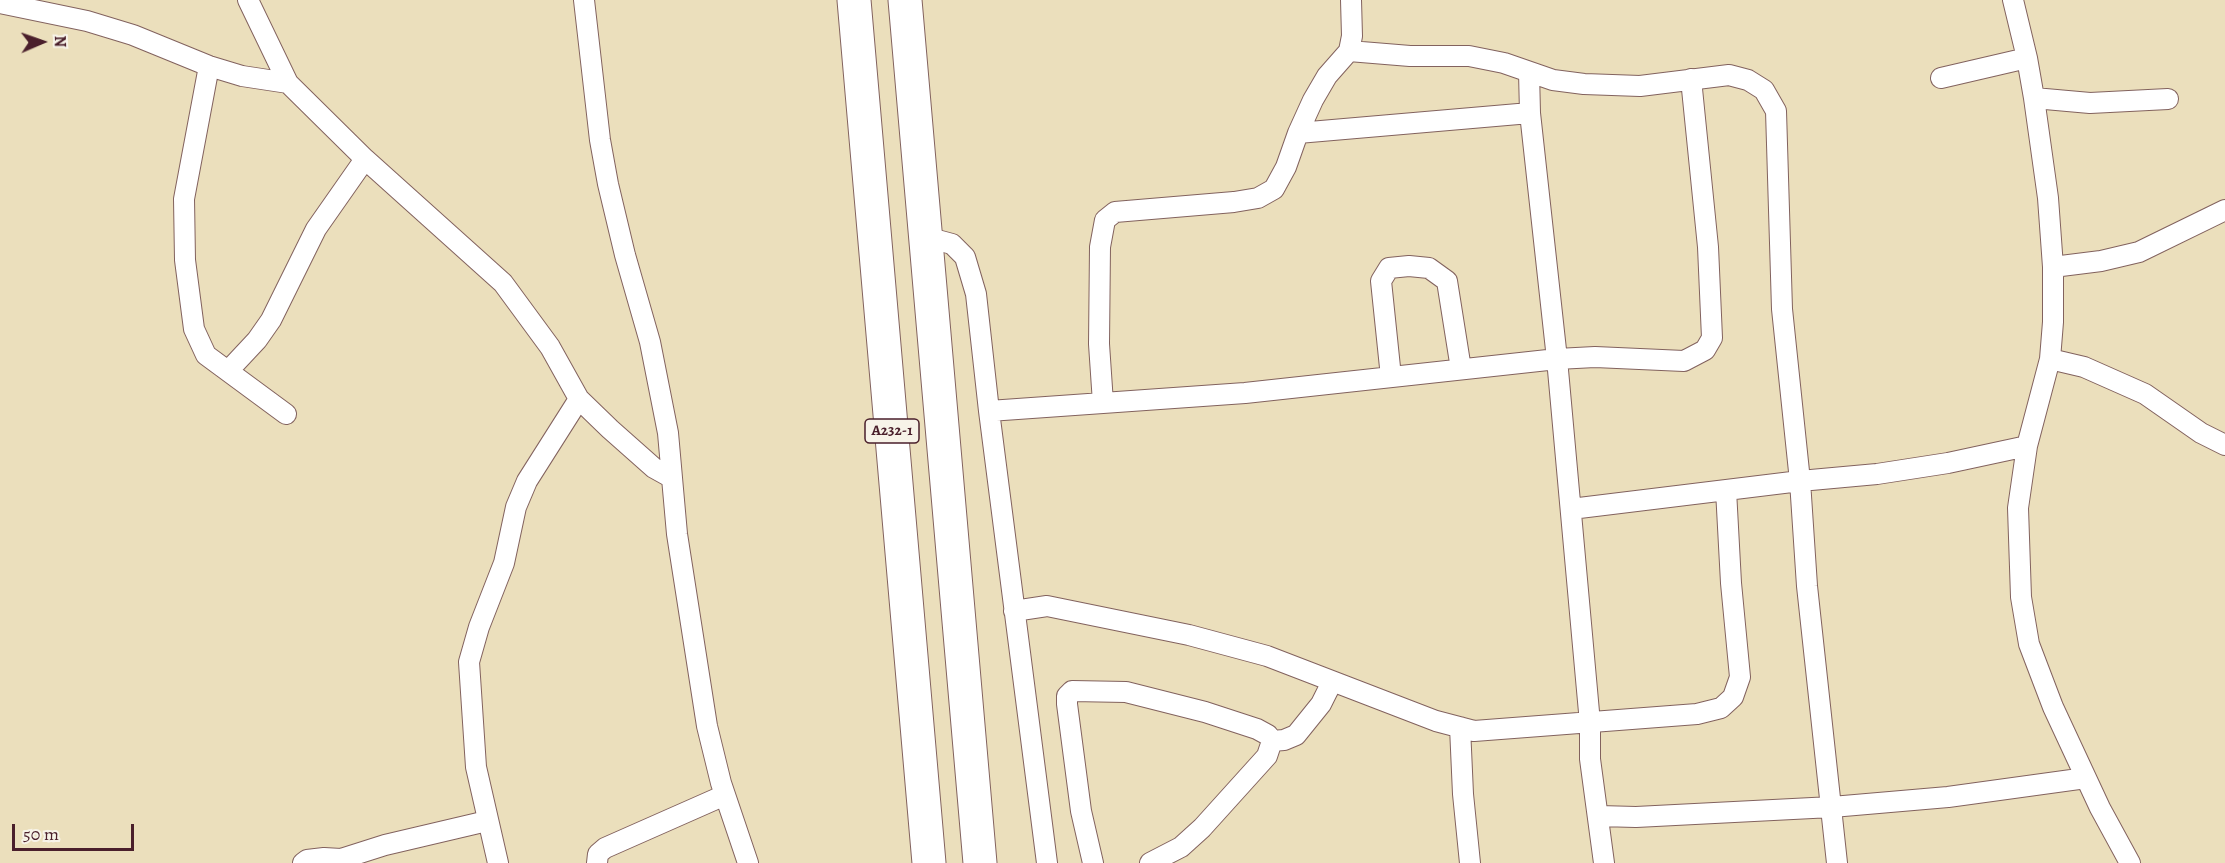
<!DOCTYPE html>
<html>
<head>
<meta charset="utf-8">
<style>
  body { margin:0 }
  #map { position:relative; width:2225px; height:863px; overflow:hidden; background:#ebdfbc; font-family:Alegreya,serif }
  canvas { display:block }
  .north { position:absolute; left:12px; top:12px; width:60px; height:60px; -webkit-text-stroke:4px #f7f3e8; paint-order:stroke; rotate:88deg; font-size:16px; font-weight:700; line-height:24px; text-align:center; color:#4a1f2b }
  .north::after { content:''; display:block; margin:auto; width:21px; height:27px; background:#4a1f2b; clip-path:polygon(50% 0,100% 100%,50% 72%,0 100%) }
  .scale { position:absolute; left:12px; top:824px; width:122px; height:27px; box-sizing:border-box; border:3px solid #4a1f2b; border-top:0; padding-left:8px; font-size:18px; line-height:21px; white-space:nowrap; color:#4a1f2b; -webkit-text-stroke:4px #f7f3e8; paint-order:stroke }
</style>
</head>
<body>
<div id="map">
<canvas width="2225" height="863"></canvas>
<div class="north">N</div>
<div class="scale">50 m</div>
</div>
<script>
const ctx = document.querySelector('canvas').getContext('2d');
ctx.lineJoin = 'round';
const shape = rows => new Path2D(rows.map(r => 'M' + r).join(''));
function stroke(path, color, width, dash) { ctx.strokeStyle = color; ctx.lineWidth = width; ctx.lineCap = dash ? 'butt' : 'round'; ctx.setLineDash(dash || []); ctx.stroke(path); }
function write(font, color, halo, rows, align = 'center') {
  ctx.font = font + ' Alegreya,serif'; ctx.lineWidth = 4.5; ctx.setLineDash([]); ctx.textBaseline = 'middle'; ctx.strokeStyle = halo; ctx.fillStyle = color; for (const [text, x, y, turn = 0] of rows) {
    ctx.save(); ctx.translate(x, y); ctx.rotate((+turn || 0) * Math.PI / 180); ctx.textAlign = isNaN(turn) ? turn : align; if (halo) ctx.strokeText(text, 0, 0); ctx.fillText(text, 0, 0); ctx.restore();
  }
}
const street = shape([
  [248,0,288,83,365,159,503,283,550,347,579,399,610,429,654,468,672,478],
  [584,0,600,140,608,184,625,255,650,342,668,433,677,534,707,726,721,783,748,863],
  [2013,0,2027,58,2034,98,2048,198,2053,267,2053,322,2050,359,2027,446,2018,508,2021,597,2029,644,2053,707,2100,808,2130,863],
  [0,3,87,21,133,35,209,66,242,76,288,83],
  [1349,51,1410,56,1469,56,1504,63,1553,80,1584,84,1640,86,1729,75,1748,80,1764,90,1776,111,1782,309,1800,481,1807,586,1837,863],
  [209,66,184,199,185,260,194,329,206,355,286,414],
  [1529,72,1530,113,1557,359,1590,723,1590,759,1604,863],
  [1941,78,2027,58],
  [2034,98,2090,103,2168,99],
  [1298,133,1530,113],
  [926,237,952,244,965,257,976,294,989,411,1047,863],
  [2053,267,2101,261,2139,252,2225,210],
  [2050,359,2084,367,2145,394,2201,433,2225,445],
  [228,371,257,340,271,320,316,229,365,159],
  [1391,377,1381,281,1389,268,1409,266,1429,268,1447,281,1461,369],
  [1103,403,1099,344,1100,247,1105,220,1115,212,1234,202,1258,198,1274,189,1286,167,1298,133,1313,100,1327,76,1349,51,1352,36,1351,0],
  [989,411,1245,393,1557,359,1595,357,1684,361,1705,350,1712,338,1708,247,1691,79],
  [1571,509,1800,481,1877,474,1948,463,2027,446],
  [1014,611,1047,606,1189,635,1267,656,1436,721,1474,731,1697,714,1721,708,1733,697,1740,677,1731,583,1726,490],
  [1460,727,1463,794,1470,863],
  [1272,741,1284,740,1296,735,1321,704,1332,682],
  [1599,816,1636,817,1832,807,1948,797,2086,778],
  [303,863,307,860,324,858,341,859,385,845,487,821],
  [498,863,476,767,469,662,479,627,504,563,516,507,527,481,579,399],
  [597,863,598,854,605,848,725,795],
  [1093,863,1081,811,1067,704,1067,696,1072,691,1126,692,1205,712,1257,729,1268,735,1272,741],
  [1150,863,1181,847,1202,828,1267,756,1272,741]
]);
const highway = shape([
  [854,0,929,863],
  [905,0,980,863]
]);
const shields = [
  [892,431,54]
];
const shieldNames = [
  ["A232-1",892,431]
];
stroke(street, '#82625e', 22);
stroke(highway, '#82625e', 35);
stroke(street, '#fff', 20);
stroke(highway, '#fff', 33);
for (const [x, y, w] of shields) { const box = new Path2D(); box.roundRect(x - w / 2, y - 12, w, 24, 4.5); ctx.fillStyle = '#f7f3e8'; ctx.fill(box); stroke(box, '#4a1f2b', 1.5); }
write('bold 15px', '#4a1f2b', null, shieldNames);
</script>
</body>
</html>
